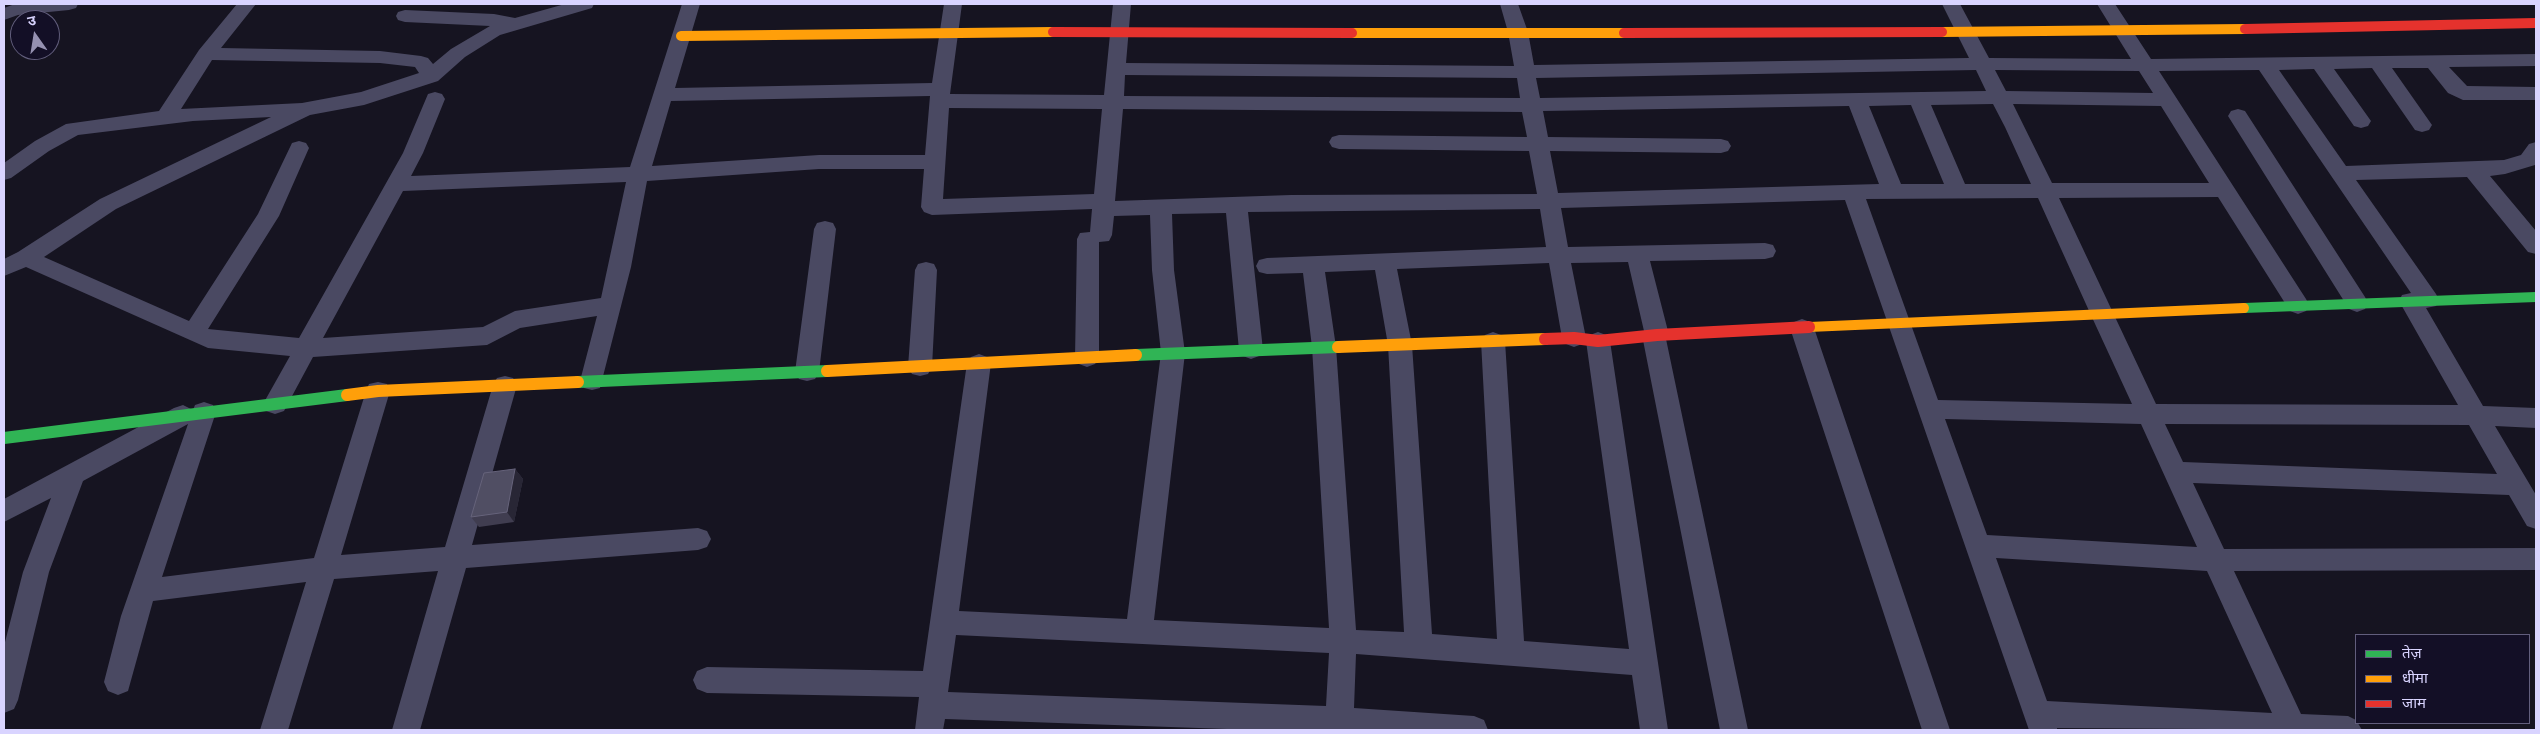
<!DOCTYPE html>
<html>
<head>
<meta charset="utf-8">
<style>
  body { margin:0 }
  #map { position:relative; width:2540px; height:734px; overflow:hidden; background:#161421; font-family:Rubik,"Noto Sans Devanagari",sans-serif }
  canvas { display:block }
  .frame { position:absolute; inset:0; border:5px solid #d9d4ff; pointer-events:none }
  .legend { position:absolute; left:2355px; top:634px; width:175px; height:90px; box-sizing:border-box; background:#130f26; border:1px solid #625e7d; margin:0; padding:6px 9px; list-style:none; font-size:15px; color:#d9d4ff }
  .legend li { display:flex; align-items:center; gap:10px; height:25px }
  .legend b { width:25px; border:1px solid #625e7d }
  .north { position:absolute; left:10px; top:10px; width:50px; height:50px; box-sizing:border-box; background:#130f26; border:1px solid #625e7d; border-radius:50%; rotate:347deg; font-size:14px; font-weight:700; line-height:20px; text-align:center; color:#d9d4ff }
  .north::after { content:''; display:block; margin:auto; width:18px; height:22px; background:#9591b1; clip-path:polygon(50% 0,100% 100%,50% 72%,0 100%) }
</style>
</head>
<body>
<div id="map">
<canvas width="2540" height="734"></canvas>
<div class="frame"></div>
<ul class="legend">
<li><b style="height:6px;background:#30b455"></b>तेज़</li>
<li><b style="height:6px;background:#ff9f0a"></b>धीमा</li>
<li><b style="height:6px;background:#e5322d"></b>जाम</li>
</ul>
<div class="north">उ</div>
</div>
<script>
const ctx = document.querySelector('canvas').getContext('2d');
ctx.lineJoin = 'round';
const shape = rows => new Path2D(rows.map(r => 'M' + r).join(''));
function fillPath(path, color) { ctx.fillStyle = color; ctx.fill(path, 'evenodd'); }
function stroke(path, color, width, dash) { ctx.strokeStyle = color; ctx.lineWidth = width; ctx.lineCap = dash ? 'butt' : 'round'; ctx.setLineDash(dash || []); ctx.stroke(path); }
const street = shape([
  [15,4,78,4,76,8,69,10,18,15,4,20,4,8,15,4],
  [237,4,256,4,221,48,380,51,421,56,428,58,433,64,451,49,490,26,405,22,398,20,396,16,398,12,405,10,494,14,515,18,565,4,594,4,592,8,500,35,465,57,438,81,364,105,310,115,116,209,44,257,189,321,258,214,292,143,299,141,306,143,309,148,279,216,208,329,299,338,403,153,428,94,435,92,442,94,445,99,423,153,411,176,630,167,682,4,700,4,675,88,932,83,944,4,962,4,950,94,1104,95,1113,4,1131,4,1126,63,1514,66,1508,32,1500,4,1518,4,1528,32,1534,65,1969,58,1942,4,1960,4,1989,58,2131,59,2097,4,2115,4,2151,59,2536,54,2536,66,2449,67,2467,86,2536,87,2536,100,2463,100,2448,93,2428,68,2392,68,2432,125,2429,130,2422,132,2415,130,2372,68,2334,69,2371,121,2368,126,2361,128,2354,126,2314,69,2279,70,2346,166,2504,160,2521,155,2529,144,2536,142,2535,165,2505,174,2490,176,2536,231,2536,254,2528,252,2467,177,2356,180,2436,294,2439,300,2436,306,2426,308,2483,406,2536,408,2536,428,2495,426,2536,495,2536,529,2527,526,2509,495,2193,483,2224,549,2536,548,2536,570,2234,571,2301,714,2348,716,2356,720,2362,730,2057,728,2057,730,2029,730,1845,200,1561,208,1568,247,1765,243,1773,245,1776,251,1773,257,1765,259,1650,261,1669,335,1666,339,1748,730,1720,730,1642,335,1644,331,1628,262,1571,263,1586,338,1582,344,1574,347,1566,344,1562,338,1549,263,1397,269,1412,345,1432,634,1497,639,1481,341,1485,335,1493,332,1501,335,1505,341,1524,641,1629,649,1586,341,1590,335,1598,332,1606,335,1610,341,1668,730,1640,730,1632,675,1356,654,1354,708,1474,716,1484,720,1488,730,1255,730,945,719,943,730,915,730,919,697,707,693,697,689,693,680,697,671,707,667,923,671,967,363,971,357,979,354,987,357,991,363,959,611,1127,619,1161,353,1152,270,1150,215,1114,216,1112,235,1109,241,1099,242,1099,358,1095,364,1087,367,1079,364,1075,358,1077,239,1080,233,1090,232,1092,209,932,215,924,212,921,207,924,169,819,169,647,181,631,267,600,388,592,390,584,388,580,381,597,316,520,328,487,345,313,357,284,411,275,414,266,411,263,404,290,356,208,348,26,267,4,276,4,259,18,252,100,199,271,117,193,121,78,135,49,151,11,178,4,180,4,163,35,141,66,124,159,111,199,50,237,4],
  [212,60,380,63,415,67,419,73,361,92,302,103,181,109,212,60],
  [1976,70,1986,91,1540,98,1536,78,1976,70],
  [1995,70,2139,71,2153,93,2006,91,1995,70],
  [2259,70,2411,293,2402,295,2399,301,2458,405,2156,404,2059,198,2218,197,2290,311,2298,314,2306,311,2309,305,2306,299,2159,71,2259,70],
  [1125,75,1517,78,1520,98,1124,96,1125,75],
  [930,96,925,155,819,155,652,166,671,101,930,96],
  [1993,104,2005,127,2031,184,1965,184,1931,105,1993,104],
  [2013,104,2161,106,2209,183,2052,183,2013,104],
  [1911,105,1944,184,1901,184,1869,106,1911,105],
  [1849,106,1879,184,1558,193,1550,151,1721,153,1728,151,1731,146,1728,141,1721,139,1548,137,1543,111,1849,106],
  [949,108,1102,109,1094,194,943,199,949,108],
  [1123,109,1522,112,1527,137,1339,135,1332,137,1329,142,1332,147,1339,149,1529,151,1537,194,1291,195,1115,201,1123,109],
  [626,182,601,298,515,311,483,327,323,338,403,191,626,182],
  [2038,198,2090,313,2132,404,1938,400,1866,199,2038,198],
  [1540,209,1546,247,1267,258,1259,260,1256,266,1259,272,1267,274,1303,273,1312,347,1329,628,1154,620,1185,353,1174,270,1172,214,1226,213,1239,350,1243,356,1251,359,1259,356,1263,350,1248,212,1540,209],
  [1375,270,1388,345,1404,632,1356,630,1336,347,1325,272,1375,270],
  [1945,419,2141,424,2197,547,1987,535,1945,419],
  [2165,424,2469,425,2497,474,2183,462,2165,424],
  [1996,558,2207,571,2272,713,2047,701,1996,558],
  [956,635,1329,653,1326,706,948,692,956,635],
  [2238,109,2245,111,2365,297,2368,303,2365,309,2357,312,2349,309,2228,116,2231,111,2238,109],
  [825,221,833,223,836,229,819,372,815,379,807,381,799,379,795,372,814,229,817,223,825,221],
  [926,262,934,264,937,270,932,367,928,374,920,376,912,374,908,367,915,270,918,264,926,262],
  [1802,319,1810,322,1814,328,1950,730,1922,730,1790,328,1794,322,1802,319],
  [505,376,513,378,517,385,472,545,698,528,707,531,711,539,707,547,698,550,466,568,420,730,392,730,438,571,334,579,288,730,260,730,306,582,153,601,128,691,118,695,108,691,104,682,121,616,188,424,83,481,49,572,18,700,14,709,4,713,4,646,23,572,51,498,4,522,4,499,174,408,183,405,193,410,195,405,204,402,213,405,216,412,162,577,314,558,366,391,369,384,378,382,387,384,390,391,341,555,445,547,493,385,497,378,505,376]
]);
const fastFar1 = shape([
  [2244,308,2536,297]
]);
const fast = shape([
  [1136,355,1338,347],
  [578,382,827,371],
  [4,438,347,395]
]);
const slowFar1 = shape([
  [1942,32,2245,29],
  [1352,33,1624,33],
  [681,36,1053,32],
  [1809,327,2244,308]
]);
const slow = shape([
  [1338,347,1545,339],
  [827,371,1136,355],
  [347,395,378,391,578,382]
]);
const jamFar1 = shape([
  [2245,29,2536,23],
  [1053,32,1352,33],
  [1624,33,1942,32],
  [1787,328,1809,327]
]);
const jam = shape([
  [1545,339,1574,338,1598,341,1657,335,1809,327]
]);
const wall = shape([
  [515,469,523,479,514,522,479,527,471,517]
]);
const shadedWall = shape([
  [515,469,523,479,514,522,507,512]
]);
const building = shape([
  [515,469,507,512,471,517,484,473,515,469]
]);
fillPath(street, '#4a4962');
stroke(fastFar1, '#30b455', 10);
stroke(fast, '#30b455', 12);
stroke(slowFar1, '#ff9f0a', 10);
stroke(slow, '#ff9f0a', 12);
stroke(jamFar1, '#e5322d', 10);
stroke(jam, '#e5322d', 12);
fillPath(wall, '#403d50');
fillPath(shadedWall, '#282635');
fillPath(building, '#504e63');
stroke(building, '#66637b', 1);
</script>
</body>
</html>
